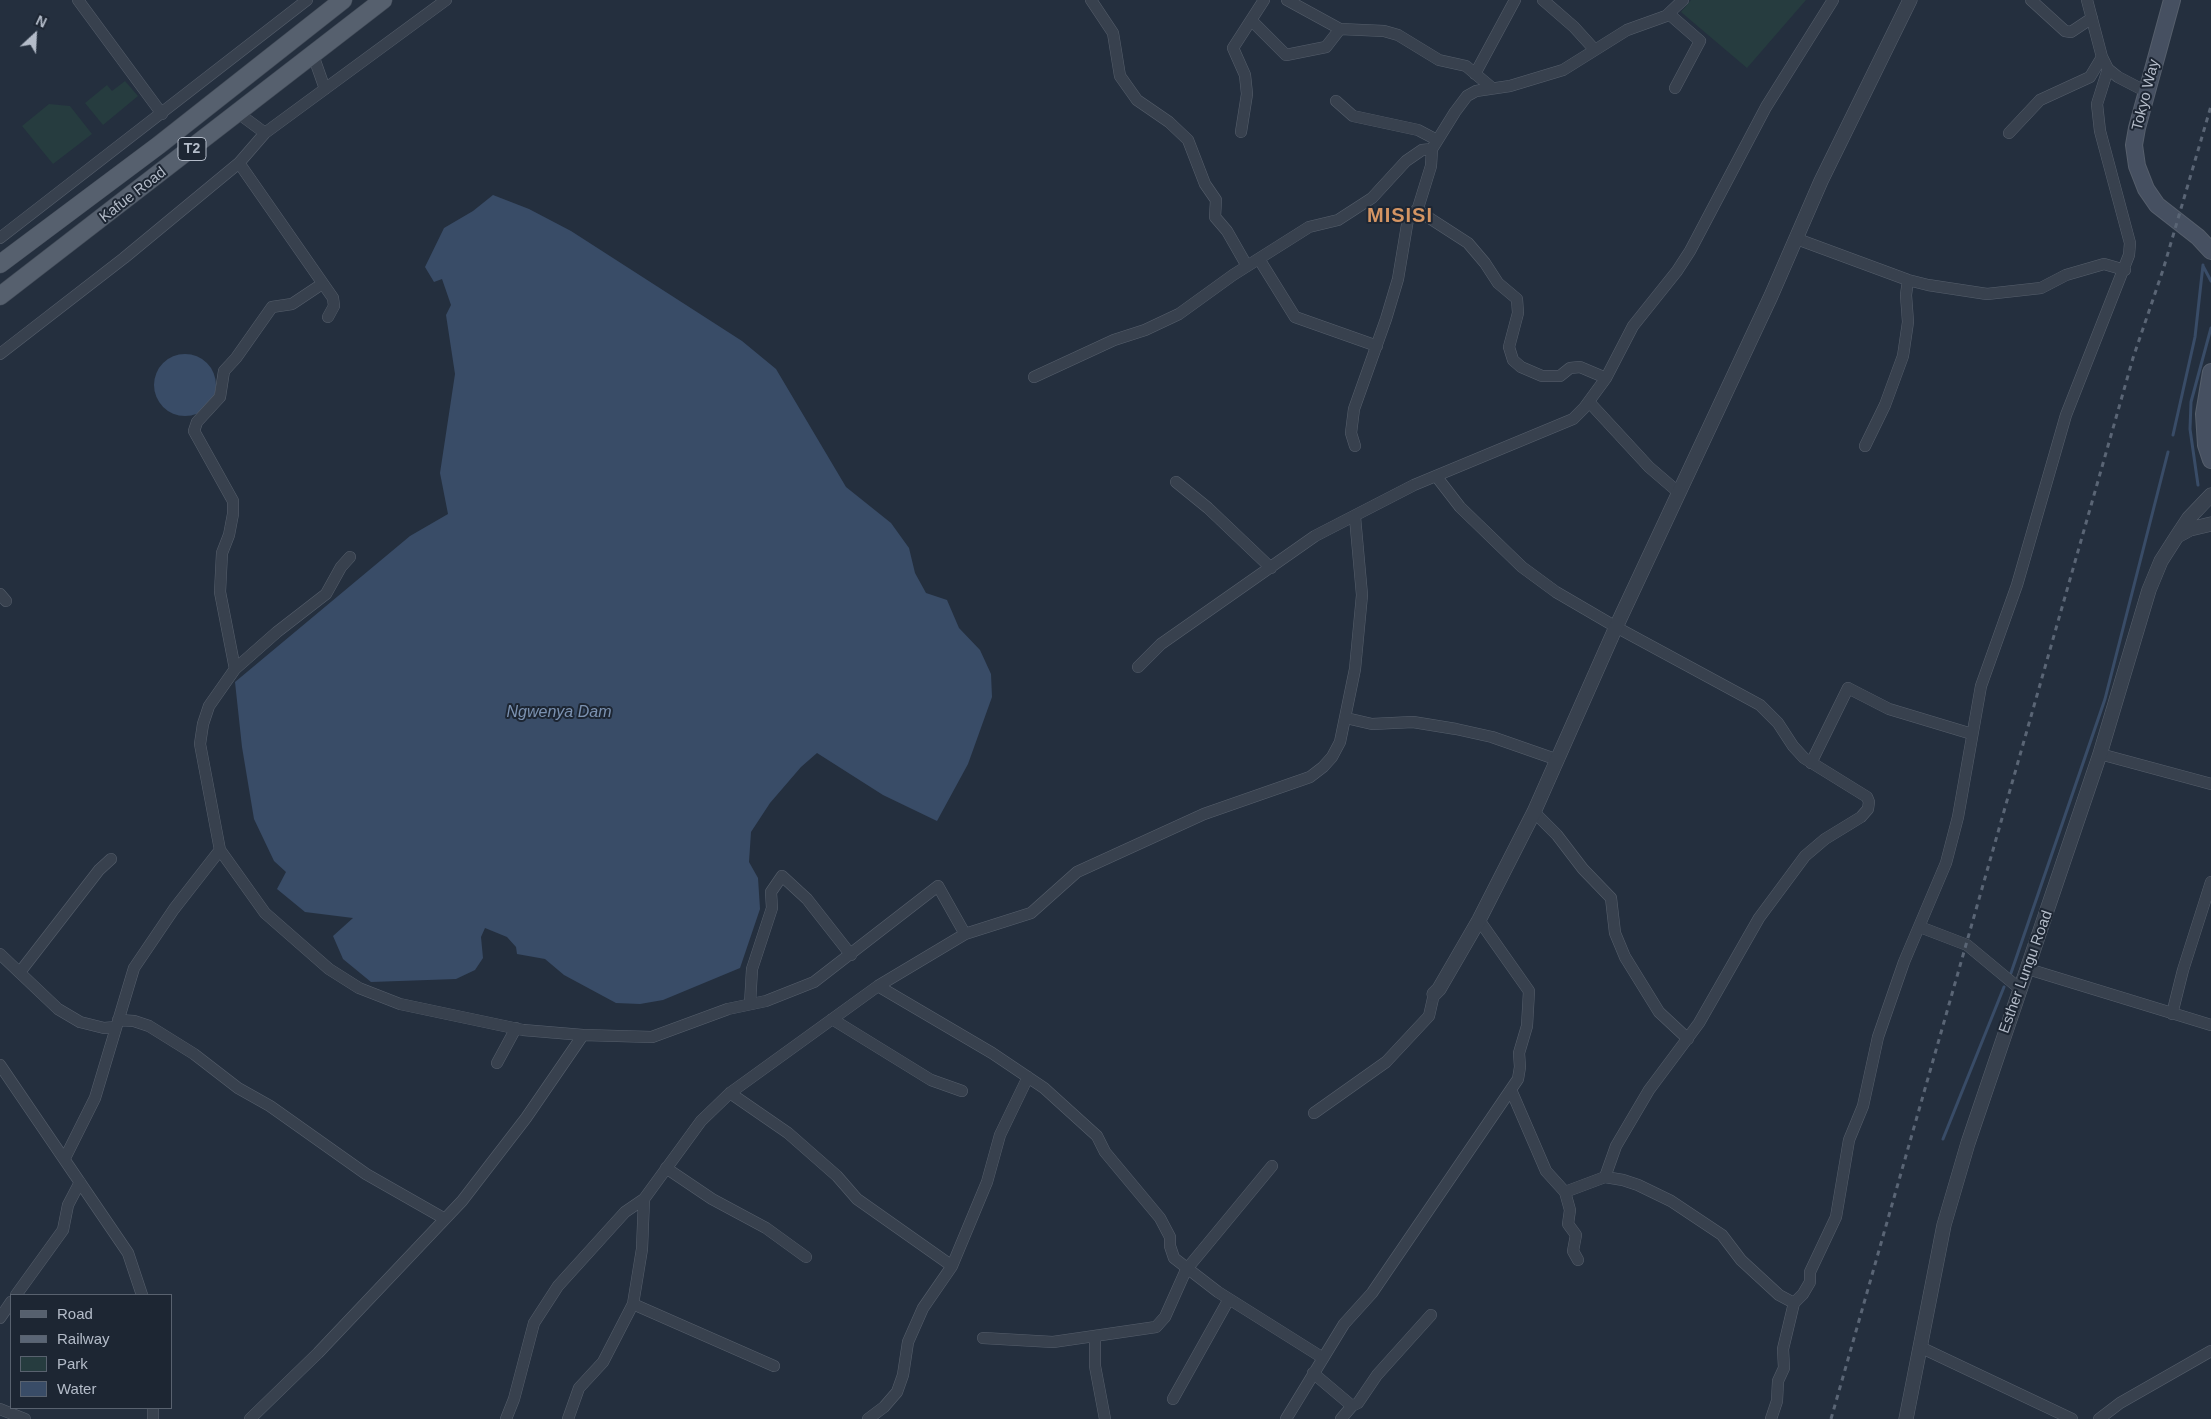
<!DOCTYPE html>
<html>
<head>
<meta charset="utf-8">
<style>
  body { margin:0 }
  #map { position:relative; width:2211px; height:1419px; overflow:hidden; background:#242f3e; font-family:Arial,sans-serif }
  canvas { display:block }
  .legend { position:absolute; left:10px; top:1294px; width:162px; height:115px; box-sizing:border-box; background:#1d2633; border:1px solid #59626f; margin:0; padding:6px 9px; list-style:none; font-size:15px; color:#b4bcc9 }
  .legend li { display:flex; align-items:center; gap:10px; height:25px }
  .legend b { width:25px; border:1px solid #59626f }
  .north { position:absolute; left:10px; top:10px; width:50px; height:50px; -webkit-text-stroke:4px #1d2633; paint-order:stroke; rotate:25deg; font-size:14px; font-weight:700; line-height:20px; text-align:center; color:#b4bcc9 }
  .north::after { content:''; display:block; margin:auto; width:18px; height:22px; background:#b4bcc9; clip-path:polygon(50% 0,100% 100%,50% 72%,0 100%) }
</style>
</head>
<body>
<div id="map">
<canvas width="2211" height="1419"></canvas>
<ul class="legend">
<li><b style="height:6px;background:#56606e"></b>Road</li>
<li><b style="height:6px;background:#5a6575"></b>Railway</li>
<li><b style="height:14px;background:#263c3f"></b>Park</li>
<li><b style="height:14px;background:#394c67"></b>Water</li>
</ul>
<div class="north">N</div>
</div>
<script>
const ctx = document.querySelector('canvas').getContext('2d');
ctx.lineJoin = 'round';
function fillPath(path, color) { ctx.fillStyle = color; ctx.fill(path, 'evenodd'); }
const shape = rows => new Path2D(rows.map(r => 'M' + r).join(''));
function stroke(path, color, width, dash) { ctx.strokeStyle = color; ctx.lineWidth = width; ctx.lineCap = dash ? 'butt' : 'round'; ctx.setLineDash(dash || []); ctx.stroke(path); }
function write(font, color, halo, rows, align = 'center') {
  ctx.font = font + ' Arial,sans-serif'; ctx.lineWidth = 4; ctx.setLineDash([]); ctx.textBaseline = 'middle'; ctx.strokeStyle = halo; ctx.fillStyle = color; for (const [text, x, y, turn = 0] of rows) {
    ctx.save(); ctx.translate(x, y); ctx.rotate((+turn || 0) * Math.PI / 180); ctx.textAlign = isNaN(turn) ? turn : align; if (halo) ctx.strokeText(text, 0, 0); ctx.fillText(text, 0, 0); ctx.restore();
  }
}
const green = shape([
  [1691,0,1806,0,1747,68,1681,12],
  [125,81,138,96,103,125,85,103,107,85,112,91],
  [49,104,70,106,92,134,53,164,22,126]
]);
const water = shape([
  [493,195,529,209,571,231,742,341,776,369,846,487,891,523,909,548,915,573,926,593,947,600,959,628,980,650,991,674,992,697,968,764,937,821,883,795,817,753,801,767,770,803,751,832,749,862,758,878,760,909,740,968,663,1000,640,1004,616,1003,564,975,545,959,517,954,516,947,507,937,485,928,481,937,483,958,475,970,456,979,371,982,343,959,333,936,353,918,305,912,277,889,286,872,274,861,254,819,242,747,235,682,410,536,448,514,440,473,455,374,446,315,451,305,442,279,434,282,425,267,444,228,473,211],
  '154 385a31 31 0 1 1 62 0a31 31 0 1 1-62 0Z'
]);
const stream = shape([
  [2203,266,2211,281],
  [2173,435,2195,337,2203,265],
  [2198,485,2190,429,2191,402,2211,328],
  [2011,973,2105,699,2168,452],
  [1943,1139,2004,987]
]);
const minor = shape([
  [78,0,162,114],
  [1091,0,1113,33,1120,76,1137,100,1169,122,1188,140,1205,184,1216,200,1215,217,1227,231,1247,266],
  [1287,0,1340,29,1384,31,1398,35,1439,60,1466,66,1491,87],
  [1543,0,1574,27,1594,49],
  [2031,0,2065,31,2071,32,2092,18],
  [2087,0,2102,57,2108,69,2118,77,2145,91],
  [1669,14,1700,41,1675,88],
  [1252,21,1286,55,1326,47,1340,29],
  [313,55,325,89],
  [1475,74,1515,0],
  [1336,101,1353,116,1418,130,1437,140],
  [238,113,265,133],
  [1241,132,1247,94,1245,75,1233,48,1264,0],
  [2009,133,2040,100,2090,77,2102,57],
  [1432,149,1431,166,1418,208,1420,212,1468,243,1485,263,1498,283,1517,299,1518,313,1509,347,1513,360,1521,367,1542,376,1560,376,1570,368,1580,367,1606,378],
  [239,163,333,298,334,306,328,317],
  [0,238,307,0],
  [1797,239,1908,280,1928,285,1987,294,2041,288,2066,275,2104,264,2125,270],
  [1259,259,1295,317,1377,346],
  [0,354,124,258,239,163,265,133,446,0],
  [1034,377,1114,340,1145,330,1179,314,1233,275,1309,227,1338,220,1372,198,1406,161,1422,150,1432,149,1455,112,1467,96,1476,91,1510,86,1563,70,1627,30,1666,16,1683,0],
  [1589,402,1649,467,1678,492],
  [1355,446,1351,433,1354,409,1386,319,1398,279,1408,219,1418,208],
  [1865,446,1885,405,1903,356,1908,322,1906,295,1908,280],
  [1436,476,1460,507,1522,567,1556,592,1616,627,1760,705,1778,723,1793,746,1804,758,1867,797,1869,802,1868,809,1861,817,1825,839,1805,856,1759,918,1699,1023,1649,1090,1616,1146,1605,1177],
  [1176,482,1208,508,1271,568],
  [350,557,341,567,326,594,277,632,235,669,209,706,203,724,200,744,220,850,265,913,329,969,359,988,400,1004,523,1030,583,1035,652,1037,728,1009,766,1001,814,982,938,886,965,934],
  [0,594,6,601],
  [1138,667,1161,644,1315,536,1414,485,1573,419,1584,408,1606,378,1633,326,1677,271,1690,251,1766,107,1833,0],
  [235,669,220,592,222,553,229,535,233,514,233,501,194,431,197,422,220,397,224,371,236,358,272,307,292,304,322,284],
  [1346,718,1372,724,1413,722,1456,729,1492,737,1558,760],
  [2100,754,2211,784],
  [1811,763,1848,688,1889,709,1972,734],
  [1534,812,1557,835,1583,869,1611,898,1615,933,1625,957,1659,1012,1688,1039],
  [1920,927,1967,945,2020,989],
  [0,954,58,1009,80,1022,104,1028,116,1027],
  [2028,969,2211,1025],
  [20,972,99,870,111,859],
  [878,986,992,1053,1044,1088,1097,1136,1105,1152,1160,1218,1170,1237,1170,1246,1174,1258,1218,1292,1323,1358],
  [750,1004,752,969,772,908,771,892,782,876,807,899,851,955],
  [2172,1014,2183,970,2211,882],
  [832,1019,931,1080,962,1091],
  [118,1020,134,1021,149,1026,194,1054,238,1088,270,1106,366,1174,445,1219],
  [497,1063,516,1028],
  [0,1065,128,1253,142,1295],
  [1511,1090,1546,1171,1565,1192,1605,1177,1623,1180,1638,1185,1671,1201,1722,1235,1741,1260,1779,1295,1794,1303],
  [730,1093,788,1133,837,1176,857,1199,952,1266],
  [1314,1113,1386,1062,1429,1016,1434,994],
  [65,1158,95,1098,134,968,174,909,220,850],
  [666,1168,712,1199,766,1228,806,1257],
  [1565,1192,1570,1210,1568,1224,1576,1235,1573,1251,1578,1260],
  [16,1295,63,1230,68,1205,80,1182],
  [633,1304,774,1366],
  [0,1318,11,1302],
  [1095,1336,1095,1366,1105,1419],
  [983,1338,1053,1342,1156,1327,1165,1317,1186,1270,1272,1166],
  [1922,1348,2072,1419],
  [1313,1373,1352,1406,1341,1419],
  [1173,1399,1229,1299],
  [1352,1406,1358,1403,1377,1375,1431,1315],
  [153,1408,153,1419],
  [0,1409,25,1419],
  [250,1419,318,1353,462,1201,526,1118,583,1035],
  [506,1419,514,1399,534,1323,558,1286,625,1212,644,1199,701,1121,730,1093,878,986,965,934,1031,913,1077,872,1204,814,1310,777,1323,767,1332,757,1340,742,1355,669,1362,595,1355,517],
  [568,1419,579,1388,603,1362,633,1304,642,1249,644,1199],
  [868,1419,884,1407,897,1392,903,1375,908,1342,923,1308,952,1266,987,1182,1000,1135,1028,1077],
  [1286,1419,1344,1324,1372,1293,1518,1079,1520,1067,1519,1053,1527,1026,1529,991,1479,920],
  [1771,1419,1777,1401,1778,1381,1784,1368,1783,1349,1794,1303,1803,1294,1810,1282,1810,1272,1836,1217,1849,1140,1863,1106,1878,1037,1904,962,1946,863,1958,817,1981,686,2017,585,2066,415,2129,255,2130,243,2100,131,2097,104,2108,69],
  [2099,1419,2120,1403,2211,1351]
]);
const tertiary = shape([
  [2179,535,2190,529,2211,524],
  [1434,994,1439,989,1479,920,1534,812,1616,627,1771,296,1821,181,1910,0],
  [1906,1419,1944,1225,1968,1143,2100,754,2149,590,2161,561,2177,536,2189,518,2211,495]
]);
const secondary = shape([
  [2172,0,2137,128,2134,145,2137,166,2146,189,2157,205,2198,237,2211,251],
  [2211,372,2204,414,2206,445,2211,460]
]);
const primary = shape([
  [0,264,159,145,343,0],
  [0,296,383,0]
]);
const rail = shape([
  [1831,1419,2133,358,2163,270,2211,106]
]);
const shields = [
  [192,149,28]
];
const shieldNames = [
  ["T2",192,149]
];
const streetNames = [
  ["Tokyo Way",2146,95,-76],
  ["Kafue Road",133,195,-38],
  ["Esther Lungu Road",2026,972,-70]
];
const waterNames = [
  ["Ngwenya Dam",559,713]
];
const districtNames = [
  ["MISISI",1400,216]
];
fillPath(green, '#263c3f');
fillPath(water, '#394c67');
stroke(stream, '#394c67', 3);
stroke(minor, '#565f6c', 12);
stroke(tertiary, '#565f6c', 15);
stroke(secondary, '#565f6c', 18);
stroke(primary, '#414a57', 19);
stroke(minor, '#38414e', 11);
stroke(tertiary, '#38414e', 14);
stroke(secondary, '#465061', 16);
stroke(primary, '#56606e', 18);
stroke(rail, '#5a6575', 3, [5, 5]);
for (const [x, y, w] of shields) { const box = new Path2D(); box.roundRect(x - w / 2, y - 11.5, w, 23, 4); ctx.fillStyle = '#1d2633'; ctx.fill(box); stroke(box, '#b4bcc9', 1); }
write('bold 14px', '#b4bcc9', null, shieldNames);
write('15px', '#b4bcc9', '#1d2633', streetNames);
write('italic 16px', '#7c92b1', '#1d2633', waterNames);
ctx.letterSpacing = '1px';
write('bold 20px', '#d59563', '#1d2633', districtNames);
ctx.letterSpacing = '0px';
</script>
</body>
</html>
